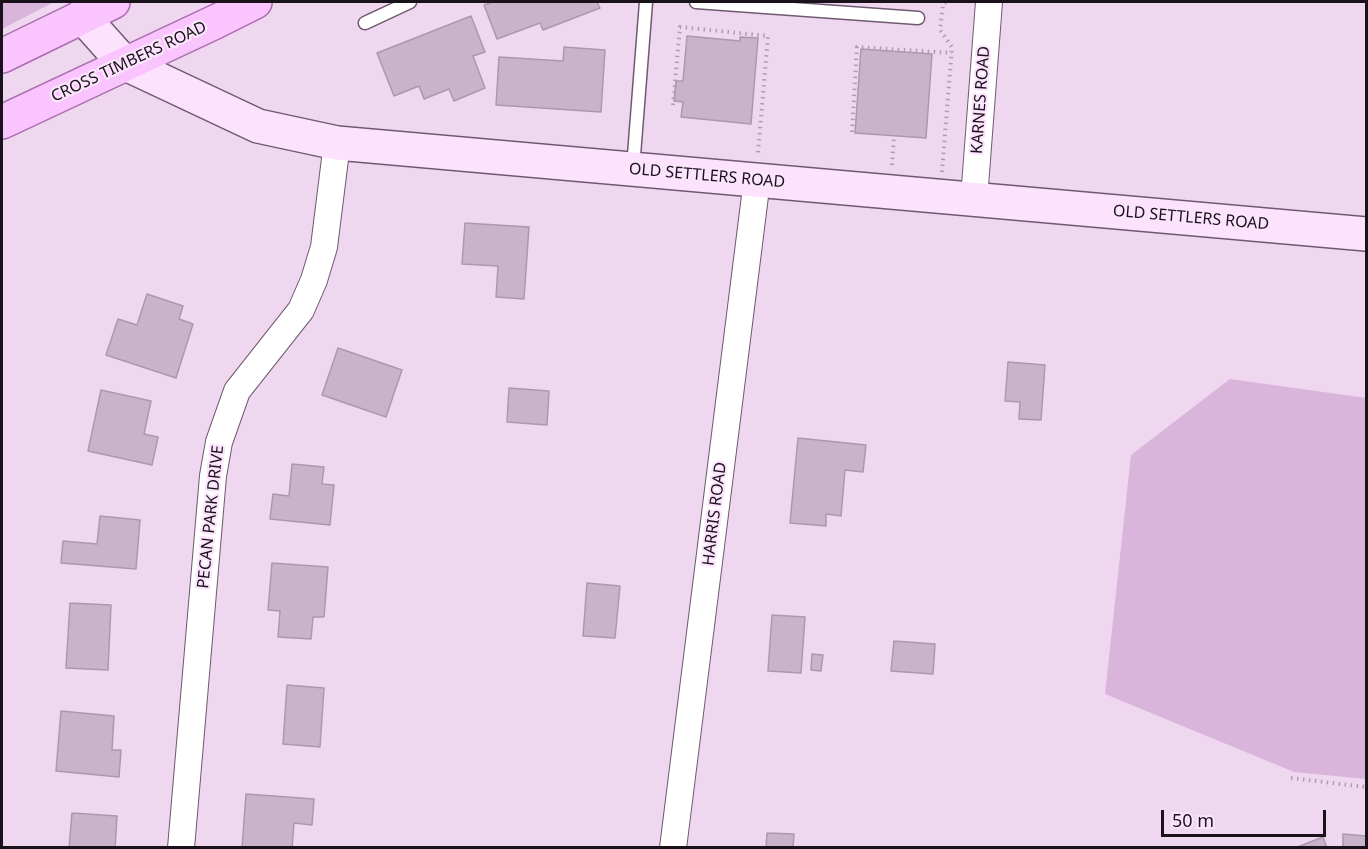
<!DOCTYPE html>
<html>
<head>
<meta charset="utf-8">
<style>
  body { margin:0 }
  #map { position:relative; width:1368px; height:849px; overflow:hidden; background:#efd7f0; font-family:"Noto Sans",sans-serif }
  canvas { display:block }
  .frame { position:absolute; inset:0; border:3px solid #1a121b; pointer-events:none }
  .scale { position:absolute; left:1161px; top:810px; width:165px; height:27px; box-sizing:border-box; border:3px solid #1a121b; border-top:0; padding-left:8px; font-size:18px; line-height:21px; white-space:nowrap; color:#1a121b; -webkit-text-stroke:4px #fce4fd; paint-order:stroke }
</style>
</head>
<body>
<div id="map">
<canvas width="1368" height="849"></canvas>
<div class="frame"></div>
<div class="scale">50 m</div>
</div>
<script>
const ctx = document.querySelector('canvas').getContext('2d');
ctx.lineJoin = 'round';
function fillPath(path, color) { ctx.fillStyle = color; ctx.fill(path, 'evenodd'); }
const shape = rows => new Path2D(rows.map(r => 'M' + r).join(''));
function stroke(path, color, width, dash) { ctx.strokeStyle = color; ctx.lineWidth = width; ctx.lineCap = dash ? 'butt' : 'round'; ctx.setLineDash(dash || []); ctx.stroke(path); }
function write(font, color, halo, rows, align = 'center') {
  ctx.font = font + ' "Noto Sans",sans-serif'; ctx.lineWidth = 4.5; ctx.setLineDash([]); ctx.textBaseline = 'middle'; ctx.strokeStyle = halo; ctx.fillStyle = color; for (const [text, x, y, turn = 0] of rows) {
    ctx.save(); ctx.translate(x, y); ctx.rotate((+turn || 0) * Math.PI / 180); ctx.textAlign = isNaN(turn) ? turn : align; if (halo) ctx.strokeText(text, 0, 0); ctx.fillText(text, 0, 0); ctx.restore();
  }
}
const green = shape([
  [2,2,54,2,2,29],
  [1230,379,1366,398,1366,779,1294,772,1105,694,1131,455]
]);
const building = shape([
  [493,2,597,2,600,8,543,30,540,23,497,39,484,5,493,2],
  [471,16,485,52,473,56,485,88,454,101,449,89,424,99,419,86,394,96,377,53,471,16],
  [687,36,740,41,740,37,758,38,751,124,681,117,683,102,674,101,676,81,683,81,687,36],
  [564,47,605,50,601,112,496,105,499,57,563,61,564,47],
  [861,49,932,54,926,138,855,133,861,49],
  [465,223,529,227,524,299,496,297,498,266,462,264,465,223],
  [147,294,183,306,179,319,193,324,176,378,106,355,118,319,137,325,147,294],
  [338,348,402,370,386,417,322,395,338,348],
  [1008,362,1045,365,1041,420,1019,419,1020,402,1005,401,1008,362],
  [509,388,549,391,547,425,507,422,509,388],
  [101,390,151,401,144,434,158,437,152,465,88,451,101,390],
  [798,438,866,445,863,472,845,470,841,516,826,514,826,526,790,523,798,438],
  [292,464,324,467,322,484,334,485,330,525,270,519,273,494,289,496,292,464],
  [100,516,140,520,136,569,61,563,63,541,97,544,100,516],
  [272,563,328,567,324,617,313,617,311,639,278,637,280,611,268,610,272,563],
  [587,583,620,586,615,638,583,636,587,583],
  [70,603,111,605,108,670,66,668,70,603],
  [772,615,805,617,801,673,768,671,772,615],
  [894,641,935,644,933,674,891,671,894,641],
  [812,654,823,655,821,671,811,670,812,654],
  [287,685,324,688,320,747,283,744,287,685],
  [61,711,114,716,112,750,121,750,119,777,56,771,61,711],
  [246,794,314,799,312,825,294,823,292,848,242,848,246,794],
  [72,813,117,816,115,848,69,848,72,813],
  [767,833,794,834,793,848,766,848,767,833],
  [1343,834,1366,836,1366,848,1343,848,1343,834],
  [1323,837,1327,848,1295,848,1323,837]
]);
const path = shape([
  [673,105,680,27,768,36,758,153],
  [852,132,857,47,952,53],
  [892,165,894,136],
  [942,172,952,47,940,30,943,4,946,2],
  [1291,778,1366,787]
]);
const service = shape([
  [696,2,918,18],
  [365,23,410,2],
  [633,168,646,2]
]);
const minor = shape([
  [974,199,989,2],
  [181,848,213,476,219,442,237,391,301,310,314,280,324,247,337,143],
  [673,848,757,180]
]);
const secondary = shape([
  [82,16,124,63,258,126,337,143,1366,234]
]);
const primary = shape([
  [2,56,113,2],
  [2,122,215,22,255,2]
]);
const streetNames = [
  ["CROSS TIMBERS ROAD",129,62,-25],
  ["KARNES ROAD",981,100,-86],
  ["OLD SETTLERS ROAD",707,176,5],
  ["OLD SETTLERS ROAD",1191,218,5],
  ["HARRIS ROAD",715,514,-83],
  ["PECAN PARK DRIVE",211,517,-84]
];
fillPath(green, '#d9b4db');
fillPath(building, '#c9b3ca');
stroke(building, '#ad97ae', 1.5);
stroke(service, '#6e5a6f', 15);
stroke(minor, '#6e5a6f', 28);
stroke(secondary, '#6e5a6f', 36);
stroke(primary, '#aa6eae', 36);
stroke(path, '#af9cb0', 4, [1.5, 4.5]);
stroke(service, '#fff', 12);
stroke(minor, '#fff', 26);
stroke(secondary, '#fde2fe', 33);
stroke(primary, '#fac5fe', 33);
write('16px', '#1a121b', '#fce4fd', streetNames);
</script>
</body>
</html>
